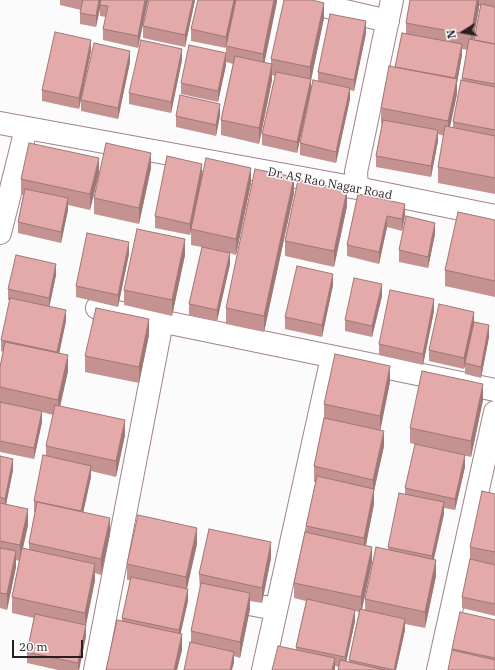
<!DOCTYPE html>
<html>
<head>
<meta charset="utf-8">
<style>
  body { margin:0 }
  #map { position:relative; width:495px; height:670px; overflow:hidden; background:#fbfbfb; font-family:"IBM Plex Serif",serif }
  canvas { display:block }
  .north { position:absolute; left:443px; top:12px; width:40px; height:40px; -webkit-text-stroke:3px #fbfbfb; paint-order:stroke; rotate:259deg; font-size:11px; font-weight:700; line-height:16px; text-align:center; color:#2a1e22 }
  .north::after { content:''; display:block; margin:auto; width:14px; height:18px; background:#2a1e22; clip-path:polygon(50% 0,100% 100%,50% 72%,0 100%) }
  .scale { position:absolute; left:12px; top:640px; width:71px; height:18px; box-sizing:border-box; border:2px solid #2a1e22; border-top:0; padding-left:5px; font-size:12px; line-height:14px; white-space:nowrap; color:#2a1e22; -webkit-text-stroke:3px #fbfbfb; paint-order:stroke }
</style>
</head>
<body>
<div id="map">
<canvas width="495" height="670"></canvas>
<div class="north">N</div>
<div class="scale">20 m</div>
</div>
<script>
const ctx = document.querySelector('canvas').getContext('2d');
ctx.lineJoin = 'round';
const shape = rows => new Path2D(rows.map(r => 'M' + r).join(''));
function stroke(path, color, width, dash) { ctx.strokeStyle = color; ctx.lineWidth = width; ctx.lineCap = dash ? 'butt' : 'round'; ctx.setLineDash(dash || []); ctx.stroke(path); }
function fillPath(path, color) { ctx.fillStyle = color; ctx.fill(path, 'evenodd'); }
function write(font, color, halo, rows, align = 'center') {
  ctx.font = font + ' "IBM Plex Serif",serif'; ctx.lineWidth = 3; ctx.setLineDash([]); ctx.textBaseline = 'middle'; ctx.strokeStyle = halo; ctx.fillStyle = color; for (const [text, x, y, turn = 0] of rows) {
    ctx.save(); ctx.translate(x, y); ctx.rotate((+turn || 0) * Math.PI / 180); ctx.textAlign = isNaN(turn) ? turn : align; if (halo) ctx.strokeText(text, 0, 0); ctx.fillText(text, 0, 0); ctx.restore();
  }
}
const minor = shape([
  [298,0,388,21],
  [0,123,357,188,495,216],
  [357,188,356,172,392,0],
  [0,233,26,129],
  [97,308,495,390],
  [222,599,276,609],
  [95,670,162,322],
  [263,670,332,357],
  [438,670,495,412]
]);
const wall = shape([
  [60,0,148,0,138,48,103,40,103,29,106,17,100,16,100,6,96,27,80,24,80,13,81,10,60,5],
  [195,0,185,47,143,38,143,26],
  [236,0,226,48,191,41,191,29],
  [277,0,264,63,271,64,271,59,324,18,311,80,311,90,297,153,262,145,262,134,275,76,272,75,272,80,259,144,221,135,221,120,233,64,226,62,226,46],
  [479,0,495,0,495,194,438,183,438,167,444,136,438,134,438,141,431,177,376,167,376,156,382,124,381,123,381,108,406,34,406,23,479,0,479,8,473,40,474,40,481,6,479,6],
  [462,49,467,50,462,80,453,122,453,128,450,127,457,94,457,83,462,55],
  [366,33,354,91,350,90,350,99,336,163,300,155,300,143,318,81,318,72],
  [91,51,79,109,42,101,42,90],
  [182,60,171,113,129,104,129,93],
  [130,62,118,119,81,111,81,100],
  [226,65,218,102,181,94,181,83],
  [220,115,216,136,176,127,176,116],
  [151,168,139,224,94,214,94,198],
  [99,173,90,210,68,205,68,210,61,243,18,233,18,222,23,195,21,195,21,179],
  [202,175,251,183,236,255,230,253,230,264,217,321,189,315,189,304,202,247,191,245,191,230,190,235,155,228,155,216],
  [294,193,264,332,226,324,226,308],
  [358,194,405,215,402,231,387,227,379,264,347,256,347,245],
  [347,206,334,267,285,256,285,241],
  [495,220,495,297,445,286,445,270],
  [435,234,428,268,399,262,399,250],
  [129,254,118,307,76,297,76,286],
  [185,255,172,316,124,305,124,290],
  [56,275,49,306,66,321,59,353,68,371,60,406,125,435,116,477,91,471,91,477,83,512,110,534,101,575,95,573,95,580,86,625,86,636,79,670,58,670,27,663,27,652,34,618,12,613,12,597,19,561,16,560,16,567,7,610,0,608,0,456,13,470,6,504,28,525,23,548,29,550,29,543,35,512,34,512,34,501,46,456,46,446,53,415,42,412,42,422,34,459,0,452,0,367,3,352,1,351,1,340,10,300,8,300,8,289],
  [333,285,322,337,285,329,285,317],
  [382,296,372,337,345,331,345,320],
  [434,311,423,365,379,355,379,344],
  [474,322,489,337,481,378,465,374,465,366,464,369,429,361,429,350],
  [149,335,139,383,85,372,85,356],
  [390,382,380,430,384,446,374,491,374,504,366,545,372,562,362,610,365,610,365,599,388,550,388,547,405,494,405,488,465,467,455,510,444,508,444,514,433,559,436,576,425,628,405,624,405,630,396,670,338,670,339,667,335,666,335,670,296,650,296,647,306,601,294,598,294,583,306,532,306,526,316,482,314,482,314,466,324,418,324,404],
  [355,611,359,612,349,662,346,661,355,621],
  [483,400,471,457,410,443,410,428],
  [495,494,495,616,462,608,462,597,470,561,470,547],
  [197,544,187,589,188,601,180,634,182,650,177,670,106,670,117,620,122,621,122,618,130,580,127,580,127,564],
  [271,558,262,603,250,601,250,609,240,658,234,656,234,663,191,643,191,631,200,590,199,574],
  [495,620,495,670,452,652,452,649]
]);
const shadedWall = shape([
  [99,0,102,0,96,27,96,16],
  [145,0,148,0,138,48,138,36],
  [193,0,195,0,185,47,185,35],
  [234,0,236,0,226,48,226,37],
  [274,0,277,0,277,2,263,70,263,54],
  [477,0,479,0,479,8,471,51,471,35],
  [324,3,324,18,311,80,311,90,297,153,297,142,310,82,310,67],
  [366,21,366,33,354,91,354,80],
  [91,40,91,51,79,109,79,98],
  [462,44,462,55,457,83,457,94,448,136,448,121],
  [182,49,182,60,171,113,171,102],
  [130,51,130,62,118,119,118,108],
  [226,53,226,65,218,102,218,91],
  [272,64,272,80,259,144,259,128],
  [350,88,350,99,336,163,336,152],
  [220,104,220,115,216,136,216,125],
  [438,130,438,141,431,177,431,166],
  [151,153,151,168,139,224,139,208],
  [99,158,99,173,90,210,90,194],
  [202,164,202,175,190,235,190,224],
  [251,168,251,183,236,255,236,239],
  [294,177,294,193,264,332,264,316],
  [347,190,347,206,334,267,334,251],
  [68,198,68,210,61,243,61,232],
  [405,204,405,215,402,231,402,219],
  [387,216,387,227,379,264,379,252],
  [435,223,435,234,428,268,428,257],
  [185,239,185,255,172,316,172,300],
  [129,242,129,254,118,307,118,295],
  [230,253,230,264,217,321,217,310],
  [56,264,56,275,49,309,49,298],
  [333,274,333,285,322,337,322,325],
  [382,284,382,296,372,337,372,326],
  [434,299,434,311,423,365,423,354],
  [66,310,66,321,57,364,57,352],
  [474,312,474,323,465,363,464,369,464,358],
  [149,319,149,335,139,383,139,367],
  [489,325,489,337,481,378,481,367],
  [68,355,68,371,58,416,58,400],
  [390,366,390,382,380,432,380,416],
  [483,384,483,400,471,457,471,441],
  [42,411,42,422,34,459,34,448],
  [125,420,125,435,116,477,116,461],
  [384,431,384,446,374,491,374,504,364,554,364,538,373,493,373,480],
  [465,455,465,467,455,510,455,499],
  [13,459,13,470,5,510,5,499],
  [91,466,91,477,81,523,81,511],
  [444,502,444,514,432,568,432,556],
  [28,509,28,525,20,561,20,545],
  [110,518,110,534,101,575,101,559],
  [197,528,197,544,186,592,186,577],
  [271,542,271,558,262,603,262,588],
  [372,547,372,562,361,613,361,597],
  [16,551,16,567,7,610,7,594],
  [436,560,436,576,425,628,425,612],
  [95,564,95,580,85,629,85,613],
  [188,589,188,601,179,641,179,630],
  [250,593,250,609,240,658,240,642],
  [355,610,355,621,345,668,345,657],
  [405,619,405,630,396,670,394,670],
  [86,625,86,636,79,670,78,670,78,663],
  [182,634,182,650,177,670,174,670],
  [234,652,234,663,232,670,230,670],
  [335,658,335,670,332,670]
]);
const building = shape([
  [83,0,99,0,96,16,80,13,83,0],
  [101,0,145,0,138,36,103,29,108,6,100,5,101,0],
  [149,0,193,0,185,35,143,26,149,0],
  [198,0,234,0,226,37,191,29,198,0],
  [236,0,274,0,263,54,226,46,236,0],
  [284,0,312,0,324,3,310,67,271,59,284,0],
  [410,0,477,0,471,35,406,23,410,0],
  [481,4,495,7,495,44,474,40,481,4],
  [330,14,366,21,354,80,318,72,330,14],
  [55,32,91,40,79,98,42,90,55,32],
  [402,33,462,44,455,78,395,67,402,33],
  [469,39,495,44,495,84,462,78,469,39],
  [141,40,182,49,171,102,129,93,141,40],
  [94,43,130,51,118,108,81,100,94,43],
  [189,45,226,53,218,91,181,83,189,45],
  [235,56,272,64,259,128,221,120,235,56],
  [389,66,457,79,448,121,381,108,389,66],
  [276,72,311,79,297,142,262,134,276,72],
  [313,80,350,88,336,152,300,143,313,80],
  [461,80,495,87,495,130,453,122,461,80],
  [180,95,220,104,216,125,176,116,180,95],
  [383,120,438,130,431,166,376,156,383,120],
  [445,126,495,136,495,178,438,167,445,126],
  [29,143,99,158,90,194,21,179,29,143],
  [106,143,151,153,139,208,94,198,106,143],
  [167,156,202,164,190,224,155,216,167,156],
  [206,158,251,168,236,239,191,229,206,158],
  [255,169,294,177,264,316,226,308,255,169],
  [298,180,347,190,334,251,285,241,298,180],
  [25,189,68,198,61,232,18,222,25,189],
  [358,194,405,204,402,219,387,216,379,252,347,245,358,194],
  [458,212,495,220,495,281,445,270,458,212],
  [406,216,435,223,428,257,399,250,406,216],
  [137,229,185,239,172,300,124,290,137,229],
  [87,233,129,242,118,295,76,286,87,233],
  [202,247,230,253,217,310,189,304,202,247],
  [16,255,56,264,49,298,8,289,16,255],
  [297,266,333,274,322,325,285,317,297,266],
  [354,278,382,284,372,326,345,320,354,278],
  [390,290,434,299,423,354,379,344,390,290],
  [10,298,66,310,57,352,1,340,10,298],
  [439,304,474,312,464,358,429,350,439,304],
  [96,308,149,319,139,367,85,356,96,308],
  [474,322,489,325,481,367,465,363,474,322],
  [5,342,68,355,58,400,0,387,0,367,5,342],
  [335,354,390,366,380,416,324,404,335,354],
  [422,371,483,384,471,441,410,428,422,371],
  [0,402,42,411,34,448,0,441,0,402],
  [55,405,125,420,116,461,46,446,55,405],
  [324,418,384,431,373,480,314,466,324,418],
  [415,444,465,455,455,499,405,488,415,444],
  [43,455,91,466,81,511,34,501,43,455],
  [0,456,13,459,5,499,0,497,0,456],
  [317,476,374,489,364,538,306,526,317,476],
  [482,491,495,494,495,552,470,547,482,491],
  [399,493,444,502,432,556,388,547,399,493],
  [37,502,110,518,101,559,29,543,37,502],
  [0,503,28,509,20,545,0,541,0,503],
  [138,515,197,528,186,577,127,564,138,515],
  [209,529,271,542,262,588,199,574,209,529],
  [305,532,372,547,361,597,294,583,305,532],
  [376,547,436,560,425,612,365,599,376,547],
  [0,548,16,551,7,594,0,593,0,548],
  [22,548,95,564,85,613,12,597,22,548],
  [470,559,495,565,495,604,462,597,470,559],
  [131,577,188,589,179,630,122,618,131,577],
  [201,583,250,593,240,642,191,631,201,583],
  [307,599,355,610,345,657,296,647,307,599],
  [360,609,405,619,394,670,349,660,360,609],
  [460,612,495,620,495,658,452,649,460,612],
  [35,614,86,625,78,663,27,652,35,614],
  [117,620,182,634,174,670,106,670,117,620],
  [190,642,234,652,230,670,184,670,190,642],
  [278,646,335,658,332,670,272,670,278,646],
  [452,650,495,660,495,670,448,670,452,650],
  [340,660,385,670,338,670,340,660]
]);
const streetNames = [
  ["Dr. AS Rao Nagar Road",330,184,11]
];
stroke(minor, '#a2828d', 24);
stroke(minor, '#fff', 22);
fillPath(wall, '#c39291');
fillPath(shadedWall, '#9f7776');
fillPath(building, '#e3aaa9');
stroke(building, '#9f7776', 1);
write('12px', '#2a1e22', '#fbfbfb', streetNames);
</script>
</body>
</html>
